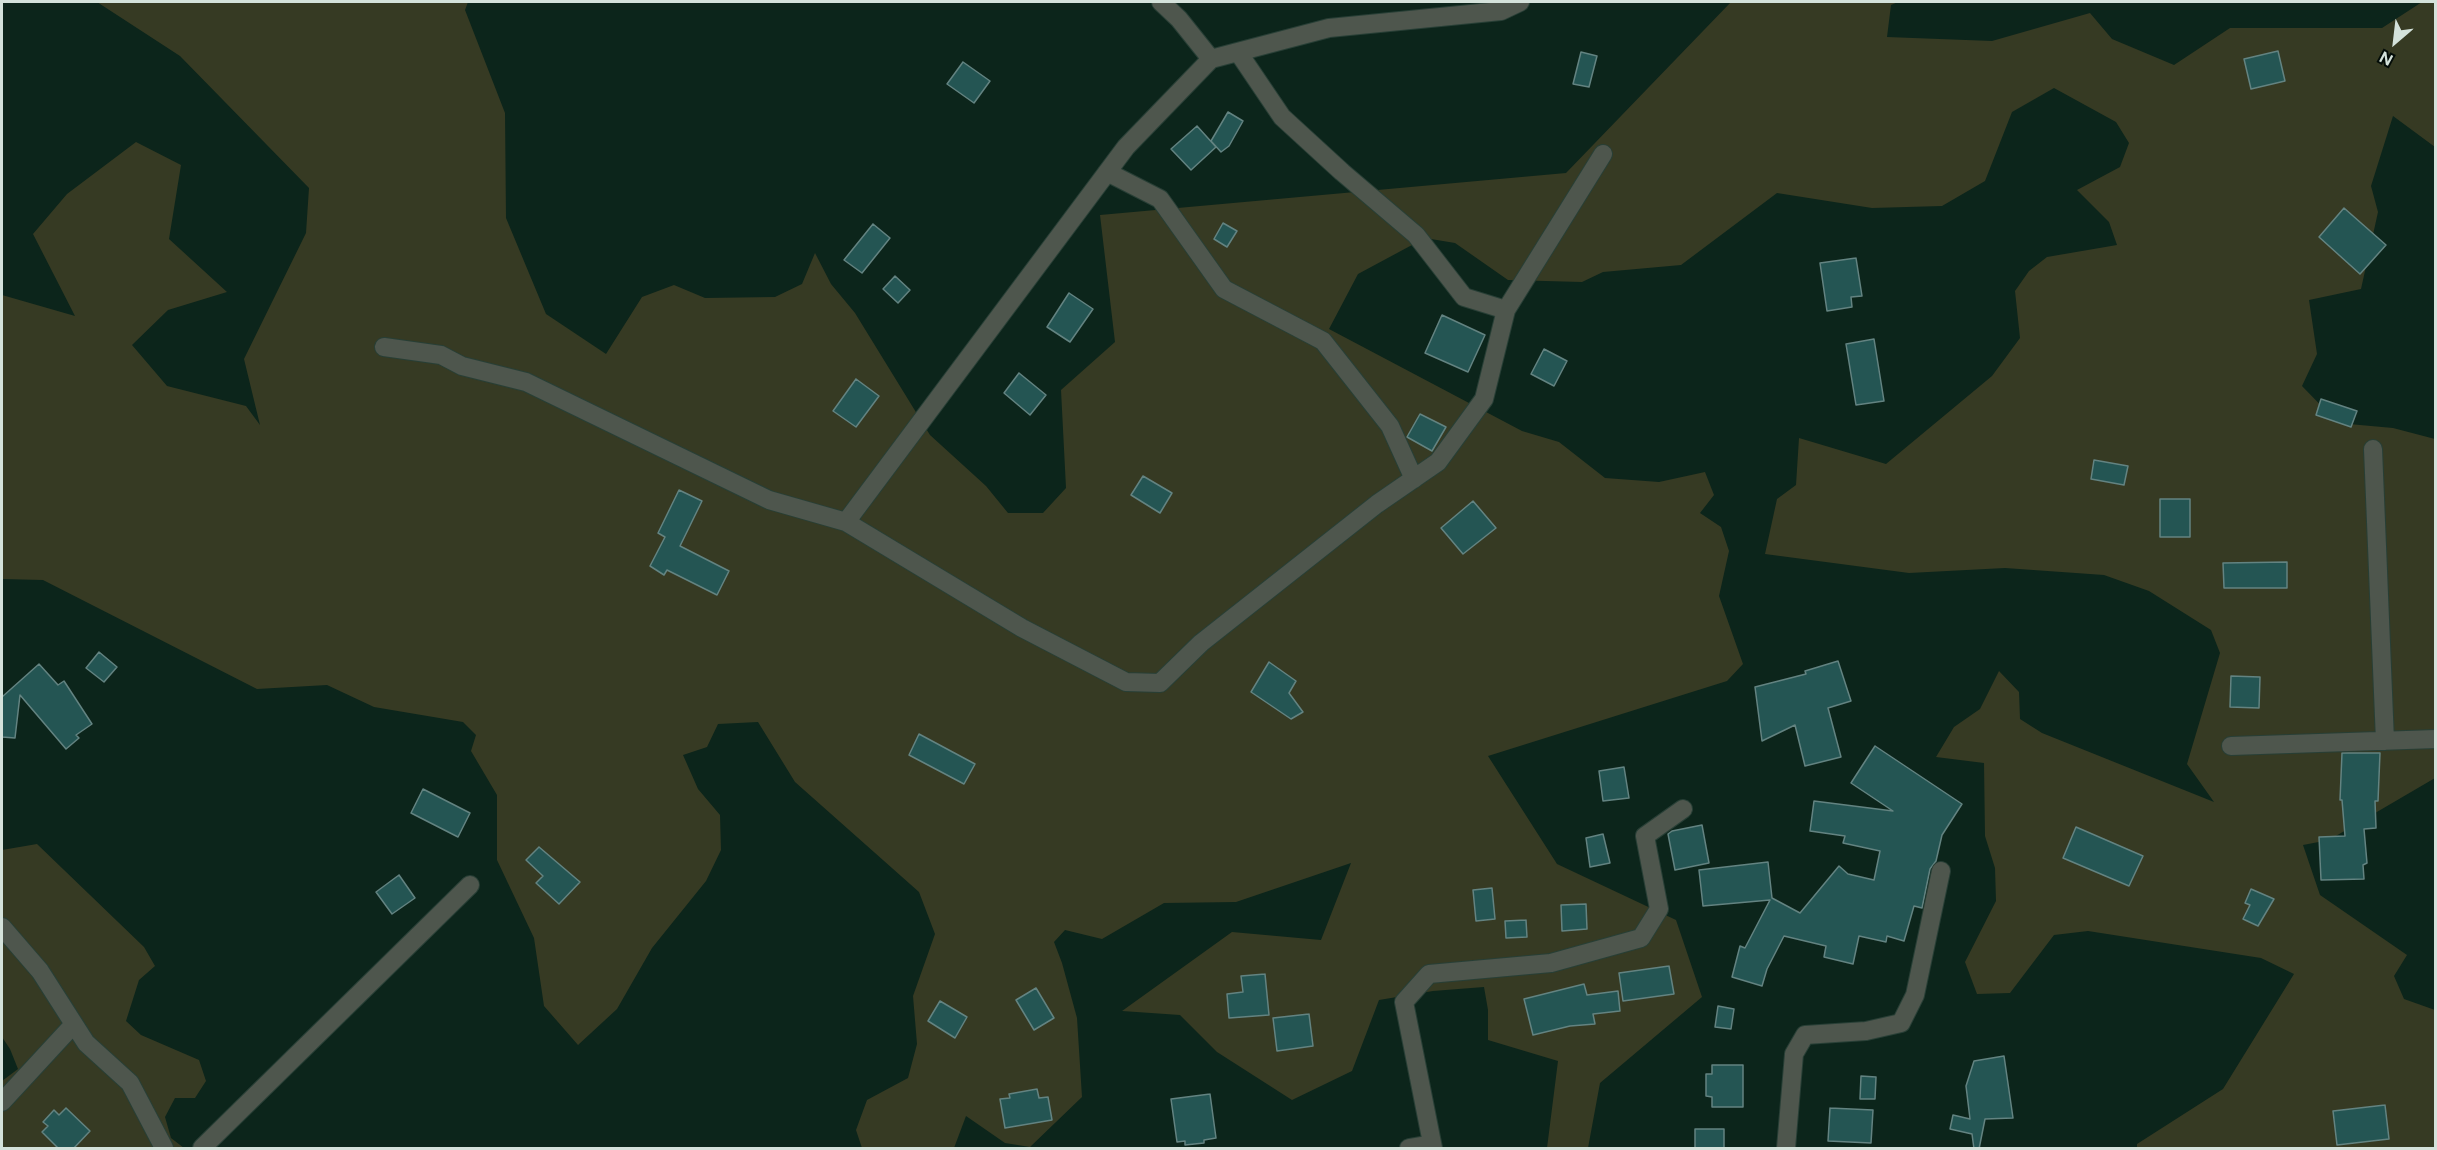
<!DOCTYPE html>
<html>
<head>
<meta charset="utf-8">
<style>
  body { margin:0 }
  #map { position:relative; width:2437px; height:1150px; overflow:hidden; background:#0c251b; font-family:Figtree,sans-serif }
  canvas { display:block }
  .frame { position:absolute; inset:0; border:3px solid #d4e2db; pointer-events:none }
  .north { position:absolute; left:2365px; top:12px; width:60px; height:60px; -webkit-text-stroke:4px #030c08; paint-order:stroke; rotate:208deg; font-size:16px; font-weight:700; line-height:24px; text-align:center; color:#d4e2db }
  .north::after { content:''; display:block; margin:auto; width:21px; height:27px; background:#d4e2db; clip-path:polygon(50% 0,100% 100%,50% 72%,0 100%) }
</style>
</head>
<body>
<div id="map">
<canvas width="2437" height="1150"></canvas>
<div class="frame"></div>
<div class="north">N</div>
</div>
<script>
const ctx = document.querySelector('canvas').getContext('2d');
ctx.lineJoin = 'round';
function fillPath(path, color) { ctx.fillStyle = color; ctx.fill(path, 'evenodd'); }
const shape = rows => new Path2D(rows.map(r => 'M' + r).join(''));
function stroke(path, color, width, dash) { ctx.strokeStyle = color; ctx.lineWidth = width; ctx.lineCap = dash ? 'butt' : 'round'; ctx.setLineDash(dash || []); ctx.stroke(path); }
const green = shape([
  [97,2,468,2,465,10,505,113,506,218,546,314,606,354,642,297,674,285,705,298,775,297,802,284,815,253,831,284,855,313,930,435,986,486,1008,513,1043,513,1066,488,1061,390,1115,342,1100,215,1566,173,1731,2,1898,2,1891,5,1887,37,1992,41,2090,13,2112,39,2174,65,2230,28,2382,28,2422,2,2435,2,2435,147,2393,116,2371,186,2378,212,2361,289,2309,300,2317,354,2302,386,2338,423,2393,428,2435,439,2435,778,2329,840,2303,845,2320,895,2407,955,2394,976,2404,999,2435,1010,2435,1148,2137,1148,2137,1144,2223,1089,2294,974,2261,958,2088,931,2054,935,2010,993,1977,994,1965,962,1996,901,1995,868,1985,836,1984,763,1936,757,1954,727,1980,709,1999,671,2019,692,2020,719,2042,733,2214,802,2187,764,2220,653,2211,630,2149,591,2104,575,2005,568,1909,573,1765,554,1777,499,1796,485,1799,438,1886,464,1992,376,2020,338,2015,291,2029,271,2047,257,2117,245,2109,222,2077,190,2120,167,2129,143,2116,122,2054,88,2012,112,1985,181,1942,206,1872,208,1777,193,1681,265,1603,272,1582,282,1508,280,1455,243,1425,238,1358,274,1329,329,1522,431,1559,442,1605,478,1659,482,1705,472,1714,495,1700,513,1721,527,1729,551,1719,596,1743,664,1727,681,1488,756,1557,864,1676,920,1702,997,1600,1083,1588,1148,1547,1148,1558,1061,1488,1040,1488,1010,1484,987,1433,991,1379,1000,1352,1071,1292,1100,1217,1052,1180,1015,1122,1011,1232,932,1321,940,1351,863,1236,902,1164,903,1102,939,1065,930,1054,942,1062,963,1077,1018,1082,1097,1030,1147,1005,1143,966,1116,954,1148,862,1148,856,1130,867,1100,908,1078,917,1044,913,996,935,934,919,892,795,782,758,722,718,724,707,747,683,755,698,789,720,815,721,850,706,881,652,948,617,1009,578,1045,544,1006,534,938,497,860,497,795,471,751,476,735,463,722,374,707,327,685,257,689,43,580,2,579,2,295,75,316,33,234,67,194,136,142,181,165,169,239,227,292,168,310,132,345,167,386,246,406,260,425,244,359,306,233,309,188,180,56],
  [37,844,144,947,155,966,139,980,126,1021,141,1035,199,1060,206,1081,195,1098,175,1098,165,1117,171,1138,184,1148,2,1148,2,1081,18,1069,10,1049,2,1037,2,850]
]);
const building = shape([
  [2278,51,2285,81,2251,89,2244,59,2278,51],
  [1581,52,1597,56,1589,87,1573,84,1581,52],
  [963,62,990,81,974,103,947,84,963,62],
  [1228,112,1243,121,1229,146,1221,152,1211,141,1228,112],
  [1197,126,1216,147,1191,170,1171,149,1197,126],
  [2344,208,2386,245,2360,274,2319,237,2344,208],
  [1223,223,1237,231,1227,247,1214,239,1223,223],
  [873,224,890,238,862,273,844,260,873,224],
  [1856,258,1862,296,1851,297,1852,307,1827,311,1820,263,1856,258],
  [895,276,910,290,898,303,883,289,895,276],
  [1069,293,1093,309,1070,342,1047,327,1069,293],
  [1442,315,1485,335,1468,372,1425,353,1442,315],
  [1874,339,1884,401,1856,405,1846,344,1874,339],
  [1544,349,1567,361,1554,386,1531,374,1544,349],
  [1019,373,1046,395,1030,415,1004,393,1019,373],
  [856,379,879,396,856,427,833,411,856,379],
  [2321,399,2357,411,2351,427,2316,415,2321,399],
  [1420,414,1446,427,1432,451,1407,437,1420,414],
  [2094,460,2128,466,2124,485,2091,479,2094,460],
  [1143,476,1172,493,1160,513,1131,495,1143,476],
  [679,490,702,501,680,546,729,571,717,595,667,570,664,575,650,566,665,537,658,533,679,490],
  [2160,499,2190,499,2190,537,2160,537,2160,499],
  [1473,501,1496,528,1463,554,1441,528,1473,501],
  [2287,562,2287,588,2224,588,2223,563,2287,562],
  [99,652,117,667,104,682,86,668,99,652],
  [1838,661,1851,701,1828,708,1841,757,1805,766,1795,725,1762,741,1755,687,1806,674,1805,671,1838,661],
  [1269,662,1296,681,1289,693,1303,712,1291,719,1251,692,1269,662],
  [39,664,58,685,64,681,92,724,76,735,79,738,66,749,20,695,15,738,2,737,2,697,39,664],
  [2231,676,2260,677,2259,708,2230,707,2231,676],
  [919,734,975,764,964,784,909,755,919,734],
  [1875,746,1962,804,1942,835,1936,861,1930,869,1922,908,1914,906,1904,941,1887,936,1886,942,1859,936,1853,964,1824,957,1826,946,1784,936,1767,969,1762,986,1732,977,1740,946,1745,948,1770,900,1703,906,1699,870,1768,862,1772,898,1800,913,1839,866,1848,874,1874,880,1880,851,1843,843,1845,836,1810,831,1814,801,1893,811,1851,783,1875,746],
  [2342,753,2380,753,2378,801,2375,801,2376,828,2364,829,2367,863,2363,865,2364,879,2321,880,2319,837,2345,836,2342,800,2340,800,2342,753],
  [1624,767,1629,798,1603,801,1599,771,1624,767],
  [423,789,470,813,458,837,411,813,423,789],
  [1702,825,1709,863,1675,870,1668,834,1672,831,1702,825],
  [2076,827,2143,856,2129,886,2063,858,2076,827],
  [1603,834,1610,863,1590,867,1586,838,1603,834],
  [539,847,580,882,559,904,536,883,543,876,526,860,539,847],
  [399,875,415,898,392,914,376,892,399,875],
  [1492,888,1495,919,1476,921,1473,890,1492,888],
  [2251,889,2274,899,2258,926,2243,919,2250,905,2245,903,2251,889],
  [1586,904,1587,929,1562,931,1561,905,1586,904],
  [1526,920,1527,937,1506,938,1505,921,1526,920],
  [1669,966,1674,994,1623,1001,1619,973,1669,966],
  [1265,974,1269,1015,1229,1018,1227,994,1243,992,1241,976,1265,974],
  [1584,984,1587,995,1618,991,1620,1011,1593,1014,1595,1024,1570,1026,1533,1035,1524,999,1584,984],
  [1036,988,1054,1018,1034,1030,1016,1000,1036,988],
  [940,1001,967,1017,955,1038,928,1021,940,1001],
  [1718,1006,1734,1009,1731,1029,1715,1027,1718,1006],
  [1309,1014,1313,1046,1277,1051,1273,1018,1309,1014],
  [2004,1056,2013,1118,1985,1119,1979,1149,1974,1149,1972,1134,1950,1129,1953,1115,1970,1119,1966,1086,1974,1061,2004,1056],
  [1712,1065,1743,1065,1743,1107,1712,1107,1712,1097,1706,1096,1706,1074,1712,1074,1712,1065],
  [1861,1076,1876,1077,1875,1099,1860,1099,1861,1076],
  [1037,1089,1039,1098,1048,1097,1052,1120,1005,1128,1000,1099,1010,1098,1009,1094,1037,1089],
  [1210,1094,1216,1138,1204,1140,1204,1143,1185,1145,1185,1141,1177,1142,1171,1099,1210,1094],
  [2385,1105,2389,1139,2337,1145,2333,1111,2385,1105],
  [66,1108,90,1131,73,1149,59,1149,42,1132,48,1126,43,1122,54,1110,59,1115,66,1108],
  [1830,1108,1873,1110,1871,1143,1828,1141,1830,1108],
  [1695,1129,1724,1129,1724,1149,1695,1149,1695,1129]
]);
const minor = shape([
  [1161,2,1179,19,1211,59],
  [1238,52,1282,117,1342,172,1416,235,1464,297,1506,310],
  [1107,172,1160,199,1224,289,1323,341,1390,426,1414,479],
  [384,347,441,355,462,366,526,382,769,500,846,522,1022,628,1126,682,1160,683,1201,643,1377,504,1438,462,1484,399,1506,310,1603,154],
  [2373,449,2385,741],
  [846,522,1126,147,1211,59,1329,28,1501,11,1520,2],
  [2231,746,2436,739],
  [2,927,40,971,86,1043,130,1083,164,1148],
  [2,1102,74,1024],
  [202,1148,470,885],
  [1409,1148,1432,1144],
  [1433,1148,1404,1002,1429,974,1551,963,1641,938,1659,909,1645,836,1683,809],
  [1786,1148,1794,1054,1805,1035,1866,1031,1901,1023,1915,995,1941,871]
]);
fillPath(green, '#363a23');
fillPath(building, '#245553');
stroke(building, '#638381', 1.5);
stroke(minor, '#283f36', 20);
stroke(minor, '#4e564d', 18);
</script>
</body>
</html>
